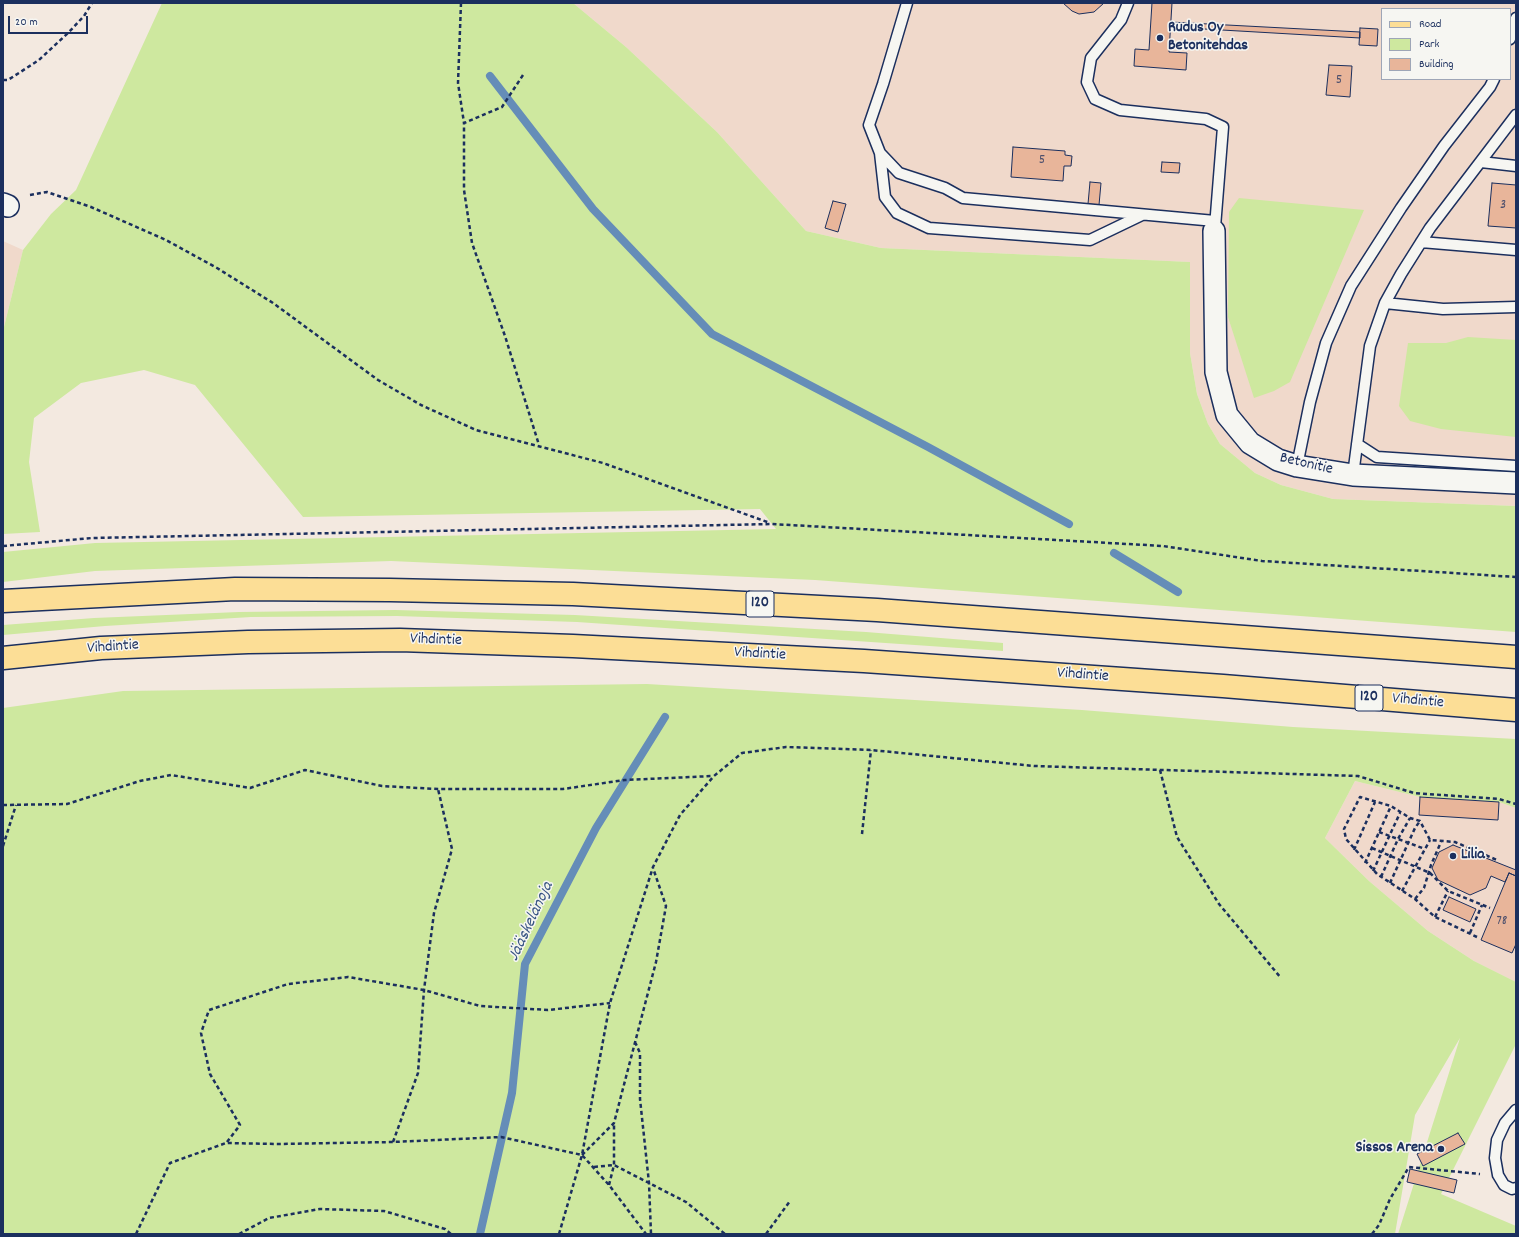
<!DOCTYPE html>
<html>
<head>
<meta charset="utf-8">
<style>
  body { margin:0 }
  #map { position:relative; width:1519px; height:1237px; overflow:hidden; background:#f3e9e0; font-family:Dekko,sans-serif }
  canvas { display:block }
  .frame { position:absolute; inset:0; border:4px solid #1b2f5e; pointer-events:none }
  .legend { position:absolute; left:1381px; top:8px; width:130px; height:72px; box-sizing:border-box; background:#f6f6f2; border:1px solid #9ea6b7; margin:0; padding:5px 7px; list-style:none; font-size:12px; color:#1b2f5e }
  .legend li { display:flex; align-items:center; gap:8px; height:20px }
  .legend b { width:20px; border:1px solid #9ea6b7 }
  .scale { position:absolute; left:8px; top:16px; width:80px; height:18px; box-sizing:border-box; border:2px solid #1b2f5e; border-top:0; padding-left:5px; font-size:12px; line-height:14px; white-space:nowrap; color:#1b2f5e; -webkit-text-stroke:3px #f6f6f2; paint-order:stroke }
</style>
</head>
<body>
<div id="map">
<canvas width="1519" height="1237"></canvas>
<div class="frame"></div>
<ul class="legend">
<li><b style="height:5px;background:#fcde96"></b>Road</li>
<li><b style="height:11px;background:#cee89f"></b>Park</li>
<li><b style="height:11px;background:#e8b59a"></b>Building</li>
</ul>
<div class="scale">20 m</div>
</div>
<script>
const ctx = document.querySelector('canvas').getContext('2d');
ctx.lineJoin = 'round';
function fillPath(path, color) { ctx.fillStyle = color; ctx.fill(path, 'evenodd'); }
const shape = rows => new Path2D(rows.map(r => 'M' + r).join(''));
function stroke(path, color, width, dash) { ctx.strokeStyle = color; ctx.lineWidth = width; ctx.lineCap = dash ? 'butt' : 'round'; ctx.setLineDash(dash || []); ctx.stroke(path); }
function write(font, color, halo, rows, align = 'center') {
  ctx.font = font + ' Dekko,sans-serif'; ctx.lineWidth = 3; ctx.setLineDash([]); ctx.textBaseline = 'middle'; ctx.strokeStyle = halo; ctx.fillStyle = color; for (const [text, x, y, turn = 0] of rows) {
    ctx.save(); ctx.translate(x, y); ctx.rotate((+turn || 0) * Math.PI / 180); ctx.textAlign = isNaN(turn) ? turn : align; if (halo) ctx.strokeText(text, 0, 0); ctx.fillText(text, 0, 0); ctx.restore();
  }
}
const built = shape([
  [573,3,1516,3,1516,506,1333,499,1281,485,1255,473,1220,444,1208,424,1197,394,1190,353,1189,262,881,248,806,231,717,132,626,47],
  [1382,9,1510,9,1510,79,1382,79],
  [3,241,23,250,3,331],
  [1355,781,1420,797,1499,802,1516,808,1516,982,1474,961,1428,931,1369,881,1325,838]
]);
const green = shape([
  [162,3,573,3,626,47,717,132,806,231,881,248,1190,262,1190,353,1197,394,1208,424,1220,444,1255,473,1281,485,1333,499,1516,506,1516,632,815,580,391,561,95,571,3,582,3,552,95,543,776,529,760,509,303,517,195,385,144,370,81,383,34,418,29,462,40,532,3,534,3,331,23,250,51,214,76,190],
  [1239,198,1364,210,1290,382,1274,391,1254,398,1228,317,1229,212],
  [1468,337,1516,340,1516,437,1441,429,1410,421,1399,406,1408,343,1446,343],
  [395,610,575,615,866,632,1003,643,1003,651,577,622,397,616,251,617,105,626,3,635,3,625,94,618,239,612],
  [647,684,1082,710,1293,727,1516,739,1516,808,1499,802,1420,797,1355,781,1325,838,1369,881,1428,931,1474,961,1516,982,1516,1044,1441,1194,1516,1226,1516,1234,1398,1234,1460,1038,1415,1115,1395,1234,3,1234,3,708,123,691]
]);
const stream = shape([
  [490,76,593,209,712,334,928,447,1069,524],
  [1114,553,1178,592],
  [480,1234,512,1093,525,964,596,828,665,717]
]);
const building = shape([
  [1063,3,1104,3,1094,12,1079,14,1072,11,1063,3],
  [1152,3,1172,3,1169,52,1187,53,1186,70,1134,66,1135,49,1149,50,1152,3],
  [1170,22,1360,32,1360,38,1170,27,1170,22],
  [1360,28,1378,29,1377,46,1359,45,1360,28],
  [1329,65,1352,66,1350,97,1326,95,1329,65],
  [1013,147,1065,151,1065,155,1072,156,1071,166,1064,166,1063,181,1011,177,1013,147],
  [1162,162,1180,163,1179,173,1161,172,1162,162],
  [1090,182,1101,183,1099,205,1088,204,1090,182],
  [1492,183,1516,185,1516,228,1488,226,1492,183],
  [833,201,846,204,838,232,825,228,833,201],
  [1420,797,1499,802,1498,820,1419,815,1420,797],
  [1453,845,1516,870,1516,876,1509,873,1505,882,1491,876,1486,888,1470,895,1438,880,1432,868,1439,852,1453,845],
  [1509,873,1516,876,1516,944,1512,953,1481,940,1509,873],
  [1449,897,1476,909,1470,922,1443,910,1449,897],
  [1458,1133,1465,1144,1423,1166,1417,1154,1458,1133],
  [1410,1169,1457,1180,1454,1193,1407,1182,1410,1169]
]);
const path = shape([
  [461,3,458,83,464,123],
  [523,75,502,107,464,123,464,190,472,243,505,336,539,445],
  [3,80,8,80,39,60,69,32,84,16,92,3],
  [30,195,47,192,91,207,166,240,217,268,273,303,378,380,421,405,476,430,603,463,770,523],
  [3,546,92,538,772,524,1163,546,1262,561,1516,577],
  [1160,770,1177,837,1219,904,1281,978],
  [3,805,67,804,140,781,171,775,250,788,305,770,382,786,438,789,563,789,625,780,713,776],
  [1379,832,1425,849],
  [862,834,871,750],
  [3,846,16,805],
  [1372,848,1430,873,1448,891,1490,908],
  [1354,850,1375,802],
  [1365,863,1391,806],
  [1373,871,1400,813],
  [1381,877,1398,839,1410,818],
  [1390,883,1415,828,1420,821],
  [1402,891,1430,840],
  [1415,899,1424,888,1431,865,1441,842],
  [1435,917,1448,891],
  [1470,933,1482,905],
  [1477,937,1435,917,1415,899,1377,874,1346,839,1344,829,1360,797,1391,806,1410,818,1420,821,1430,840,1455,842,1497,860],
  [635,1042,640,1053,640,1099,649,1183,651,1234],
  [227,1142,240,1125,210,1074,201,1033,209,1010,288,984,348,977,424,990,480,1006,548,1010,610,1003],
  [393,1142,418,1073,424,990,434,913,452,849,438,789],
  [582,1155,614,1123,656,962,666,906,653,868],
  [594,1167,614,1165,649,1183,686,1202,725,1234],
  [609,1185,614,1165,614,1124],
  [136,1234,170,1163,226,1143,278,1144,393,1142,501,1137,582,1155,609,1185,646,1234],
  [239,1234,269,1218,320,1209,384,1211,445,1229,451,1234],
  [559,1234,582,1155,610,1003,653,867,680,815,714,776,742,753,786,747,871,750,1034,766,1358,776,1414,793,1499,799,1516,804],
  [766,1234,790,1201],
  [1372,1234,1379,1225,1390,1199,1409,1167,1480,1174]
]);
const service = shape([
  [907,3,883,84,869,125,880,153,899,173,945,188,963,198,1215,221],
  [1128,3,1121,20,1091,58,1087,82,1095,99,1120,110,1206,119,1223,127,1215,227],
  [1510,39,1516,18],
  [880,153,885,197,897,213,929,228,1090,240,1142,215],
  [1481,162,1516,166],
  [1421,242,1516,250],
  [1385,303,1443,309,1516,307],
  [1357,444,1377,457,1516,466],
  [1297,466,1310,402,1326,343,1351,286,1401,208,1444,146,1490,87,1494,79],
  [1353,475,1370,346,1385,303,1401,274,1430,228,1516,115],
  [1516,1110,1505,1123,1497,1140,1495,1158,1498,1175,1504,1185,1512,1189,1516,1188]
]);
const minor = shape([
  [3,204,8,206],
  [1214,231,1216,372,1227,415,1250,443,1278,460,1297,466,1353,475,1516,483]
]);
const primary = shape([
  [3,601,235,589,390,590,573,594,877,610,1516,657],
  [3,658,101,648,248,642,400,640,573,646,864,661,1223,686,1516,710]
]);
const markers = [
  [1160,38,4,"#1b2f5e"],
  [1453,856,4,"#1b2f5e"],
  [1441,1149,4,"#1b2f5e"]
];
const numberNames = [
  ["5",1339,81],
  ["5",1042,161],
  ["3",1503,206],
  ["78",1502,922]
];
const shields = [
  [760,604,28],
  [1369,698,28]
];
const shieldNames = [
  ["120",760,604],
  ["120",1369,698]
];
const poiNames = [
  ["Rudus Oy",1168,29],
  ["Betonitehdas",1168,47],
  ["Lilia",1461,856],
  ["Sissos Arena",1433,1149,"right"]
];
const streetNames = [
  ["Betonitie",1306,465,13],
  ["Vihdintie",436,641,2],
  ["Vihdintie",113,648,-4],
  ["Vihdintie",760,655,3],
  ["Vihdintie",1083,676,4],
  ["Vihdintie",1418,702,5]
];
const waterNames = [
  ["Jääskelänoja",532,922,-65]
];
fillPath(built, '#f0d9cb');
fillPath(green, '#cee89f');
stroke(stream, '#658db8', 8);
fillPath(building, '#e8b59a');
stroke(building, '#1b2f5e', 1);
stroke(service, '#1b2f5e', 13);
stroke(minor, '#1b2f5e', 24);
stroke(primary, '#1b2f5e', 25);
stroke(path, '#1b2f5e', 2.5, [4, 3]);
stroke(service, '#f6f6f2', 10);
stroke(minor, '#f6f6f2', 21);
stroke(primary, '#fcde96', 22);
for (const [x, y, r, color] of markers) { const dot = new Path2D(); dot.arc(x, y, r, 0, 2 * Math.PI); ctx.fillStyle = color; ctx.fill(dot); stroke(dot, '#f6f6f2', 1.5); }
write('14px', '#4e506d', null, numberNames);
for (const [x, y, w] of shields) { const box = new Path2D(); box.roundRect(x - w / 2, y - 13, w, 26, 3); ctx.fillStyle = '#f6f6f2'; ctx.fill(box); stroke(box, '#1b2f5e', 1); }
write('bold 15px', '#1b2f5e', null, shieldNames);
write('bold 16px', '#1b2f5e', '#f6f6f2', poiNames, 'left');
write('16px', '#1b2f5e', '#f6f6f2', streetNames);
write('italic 17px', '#3a5684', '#f6f6f2', waterNames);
</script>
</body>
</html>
